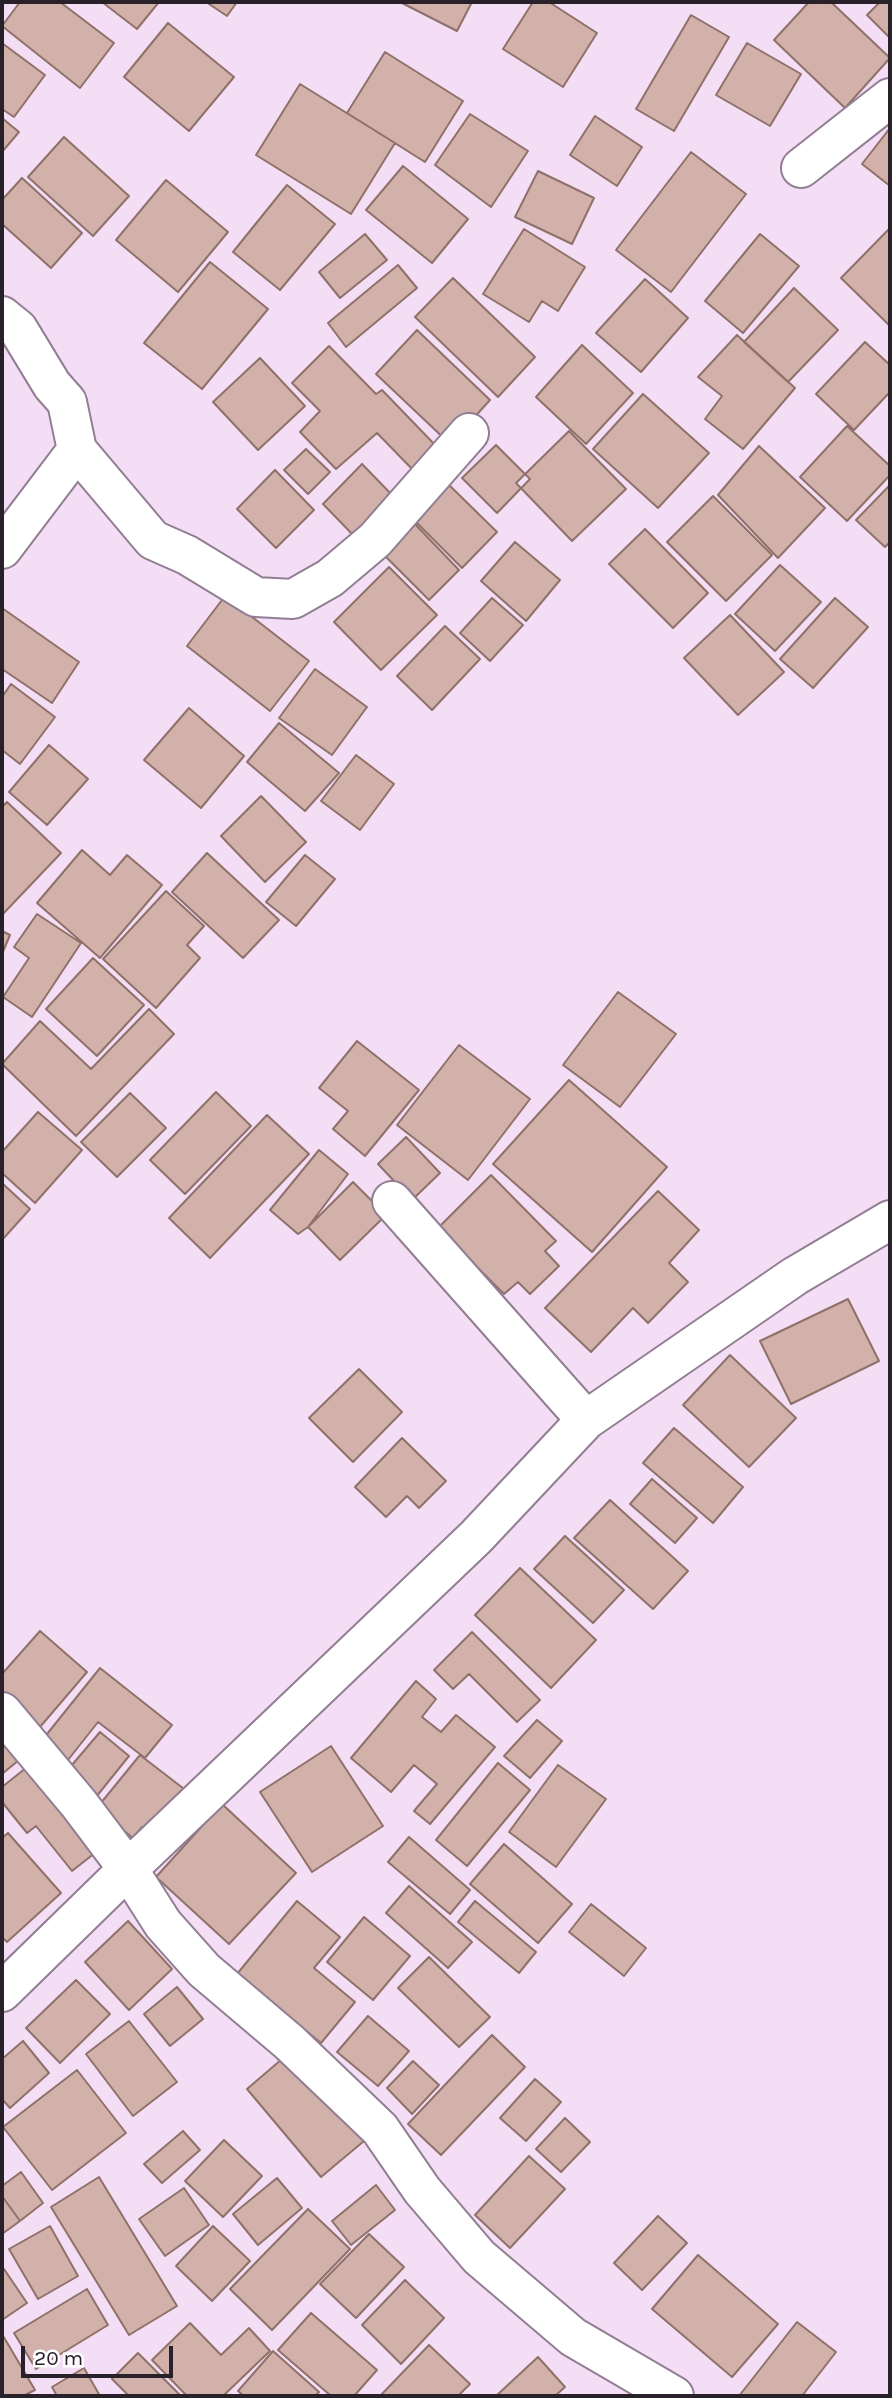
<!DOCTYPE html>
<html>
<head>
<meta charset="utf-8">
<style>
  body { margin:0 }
  #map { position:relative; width:892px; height:2398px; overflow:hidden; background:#f4def6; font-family:Karla,sans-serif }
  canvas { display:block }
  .frame { position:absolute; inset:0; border:4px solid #29212a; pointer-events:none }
  .scale { position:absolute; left:21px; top:2346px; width:152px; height:32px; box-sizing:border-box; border:4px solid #29212a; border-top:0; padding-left:9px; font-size:21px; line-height:24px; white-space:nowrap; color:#29212a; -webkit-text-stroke:5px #fff; paint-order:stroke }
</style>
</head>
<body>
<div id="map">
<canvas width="892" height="2398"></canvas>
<div class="frame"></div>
<div class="scale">20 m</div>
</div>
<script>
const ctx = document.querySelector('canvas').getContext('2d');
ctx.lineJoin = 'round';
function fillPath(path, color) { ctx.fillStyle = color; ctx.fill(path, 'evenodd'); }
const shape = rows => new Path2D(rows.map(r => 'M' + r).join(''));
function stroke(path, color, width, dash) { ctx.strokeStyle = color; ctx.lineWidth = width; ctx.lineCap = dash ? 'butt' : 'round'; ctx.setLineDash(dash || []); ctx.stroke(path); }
const building = shape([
  [20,2,60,2,114,43,80,88,2,26,20,2],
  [102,2,159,2,137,29,102,2],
  [206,2,237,2,227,16,206,2],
  [400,2,472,2,457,31,400,2],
  [533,2,549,2,597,33,563,87,503,49,533,2],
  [809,2,831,2,890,58,845,108,774,40,809,2],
  [880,2,890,2,890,38,867,15,880,2],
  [691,15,729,37,674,131,636,109,691,15],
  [168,23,234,77,189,131,124,77,168,23],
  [2,43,45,75,14,117,2,109,2,43],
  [747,43,801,74,770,126,716,95,747,43],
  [385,52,463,101,425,162,347,113,385,52],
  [300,84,395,143,351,214,256,155,300,84],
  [470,114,528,151,491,207,435,165,470,114],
  [595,116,642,147,617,186,570,155,595,116],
  [2,118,19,132,2,152,2,118],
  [890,128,890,186,862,164,890,128],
  [64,137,129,196,93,236,28,177,64,137],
  [691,152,746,194,671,292,616,250,691,152],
  [403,166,468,219,432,263,366,210,403,166],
  [538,171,594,198,572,244,515,217,538,171],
  [22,178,82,233,51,268,2,224,2,200,22,178],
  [166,180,228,232,178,292,116,240,166,180],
  [287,185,335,224,280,290,233,252,287,185],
  [890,228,890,326,841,278,890,228],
  [524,229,585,267,558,311,542,301,529,322,483,294,524,229],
  [365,234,387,260,340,298,319,272,365,234],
  [760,234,799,266,743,333,705,301,760,234],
  [210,262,268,309,202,389,144,343,210,262],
  [398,265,417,288,346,347,328,323,398,265],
  [453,278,535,357,498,397,415,317,453,278],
  [645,279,688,318,641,372,596,333,645,279],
  [794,288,838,330,788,382,744,342,794,288],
  [417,330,490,400,450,444,376,374,417,330],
  [737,335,795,388,743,449,705,419,722,396,698,377,737,335],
  [865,342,890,365,890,392,854,430,816,394,865,342],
  [582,345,633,393,586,444,536,397,582,345],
  [329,346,376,394,382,390,438,448,415,472,377,433,336,469,300,432,320,411,292,383,329,346],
  [260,358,305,406,258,450,213,402,260,358],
  [643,394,709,453,658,508,593,449,643,394],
  [847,426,890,466,890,475,847,521,800,477,847,426],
  [569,431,626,489,572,541,516,483,569,431],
  [496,445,530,479,497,513,462,478,496,445],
  [759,446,825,508,778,558,718,495,759,446],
  [306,449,330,472,308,494,284,470,306,449],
  [362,464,394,497,355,537,323,504,362,464],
  [275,470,314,510,276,548,237,509,275,470],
  [446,482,497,532,462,568,412,518,446,482],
  [890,485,890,542,885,547,856,520,890,485],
  [713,496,772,555,726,601,667,542,713,496],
  [413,522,459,570,429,600,382,553,413,522],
  [645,529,708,593,673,628,609,564,645,529],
  [515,542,560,580,526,621,481,581,515,542],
  [780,565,821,602,775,651,735,614,780,565],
  [389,567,437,615,381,670,334,622,389,567],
  [225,596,309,661,270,711,187,646,225,596],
  [492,598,523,625,490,661,460,633,492,598],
  [835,598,868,627,813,688,780,659,835,598],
  [2,608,79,662,52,703,2,669,2,608],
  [730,615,784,672,738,715,684,658,730,615],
  [445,626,480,659,432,710,397,676,445,626],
  [315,669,367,707,332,755,279,718,315,669],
  [11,684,55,717,20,764,2,750,2,697,11,684],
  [189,708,244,756,201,808,144,760,189,708],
  [279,723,339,773,305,811,247,762,279,723],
  [49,745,88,779,47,825,9,792,49,745],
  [356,755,394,784,360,830,321,801,356,755],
  [261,796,306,842,265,882,221,836,261,796],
  [7,802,61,853,2,915,2,807,7,802],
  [82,850,110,875,127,855,162,885,100,958,37,903,82,850],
  [207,853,279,920,243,958,172,892,207,853],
  [305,855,335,879,296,926,266,902,305,855],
  [166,891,204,926,187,945,200,958,156,1008,103,959,166,891],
  [37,914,81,943,32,1017,3,997,29,958,14,947,37,914],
  [2,931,10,935,2,954,2,931],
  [93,958,144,1005,97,1056,46,1009,93,958],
  [618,992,676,1034,620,1107,563,1065,618,992],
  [149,1009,174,1034,76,1136,2,1064,40,1021,91,1069,149,1009],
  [357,1041,419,1090,365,1156,333,1129,348,1111,319,1088,357,1041],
  [459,1045,530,1099,468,1180,397,1125,459,1045],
  [569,1080,667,1167,592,1252,493,1164,569,1080],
  [216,1092,251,1126,185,1194,150,1160,216,1092],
  [130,1093,166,1128,117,1177,81,1142,130,1093],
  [38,1112,82,1150,35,1203,2,1173,2,1152,38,1112],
  [267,1115,309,1154,210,1258,169,1218,267,1115],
  [406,1137,440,1173,412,1200,378,1164,406,1137],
  [319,1150,348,1174,308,1227,298,1234,270,1210,319,1150],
  [491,1175,556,1241,545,1251,559,1266,530,1294,518,1282,504,1294,438,1228,491,1175],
  [353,1182,386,1215,340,1260,308,1227,353,1182],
  [2,1183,30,1209,2,1240,2,1183],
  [658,1191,699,1230,669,1263,688,1282,648,1323,633,1308,591,1352,545,1308,658,1191],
  [848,1299,879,1361,791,1404,760,1341,848,1299],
  [730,1355,796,1418,749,1467,683,1405,730,1355],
  [359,1369,402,1412,353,1462,309,1418,359,1369],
  [674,1428,743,1487,713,1523,643,1463,674,1428],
  [402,1438,446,1481,419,1508,407,1496,386,1517,355,1487,402,1438],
  [652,1479,697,1518,675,1543,630,1504,652,1479],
  [610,1500,688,1571,653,1609,574,1538,610,1500],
  [565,1536,624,1590,593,1623,534,1569,565,1536],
  [520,1568,596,1640,551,1688,475,1615,520,1568],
  [40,1631,87,1672,40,1727,2,1694,2,1674,40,1631],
  [472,1632,540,1700,517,1722,469,1674,453,1689,434,1670,472,1632],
  [100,1668,172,1725,145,1758,98,1722,64,1765,39,1744,100,1668],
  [416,1681,436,1699,422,1717,441,1732,456,1715,495,1747,430,1824,414,1811,437,1784,414,1765,391,1792,351,1758,416,1681],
  [537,1720,562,1741,530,1778,504,1756,537,1720],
  [100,1732,129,1756,96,1797,66,1772,100,1732],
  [2,1739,19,1760,2,1774,2,1739],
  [331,1746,383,1826,312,1872,260,1792,331,1746],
  [140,1755,188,1792,153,1836,142,1827,133,1838,96,1809,140,1755],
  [498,1763,530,1790,467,1866,436,1840,498,1763],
  [31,1764,100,1849,72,1871,36,1826,27,1833,2,1802,2,1787,31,1764],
  [558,1765,606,1799,556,1867,509,1832,558,1765],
  [222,1804,296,1873,229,1944,156,1877,222,1804],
  [8,1833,61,1893,7,1942,2,1937,2,1838,8,1833],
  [409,1837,470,1890,450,1914,388,1862,409,1837],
  [504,1844,572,1904,538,1943,470,1884,504,1844],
  [409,1886,472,1942,448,1968,386,1913,409,1886],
  [297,1901,340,1937,314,1968,355,2002,321,2043,237,1974,297,1901],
  [475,1901,536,1952,519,1973,458,1922,475,1901],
  [591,1904,646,1948,624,1976,569,1932,591,1904],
  [364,1917,410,1956,373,2000,327,1962,364,1917],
  [128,1921,172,1969,129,2010,85,1962,128,1921],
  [429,1957,490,2017,459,2047,398,1988,429,1957],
  [76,1980,110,2014,60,2063,26,2028,76,1980],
  [177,1987,203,2019,170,2046,144,2014,177,1987],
  [368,2016,409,2051,378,2086,337,2052,368,2016],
  [129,2021,177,2082,133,2116,86,2054,129,2021],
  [492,2035,525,2067,441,2155,408,2124,492,2035],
  [23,2041,49,2073,10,2108,2,2099,2,2059,23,2041],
  [289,2053,364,2141,321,2177,247,2089,289,2053],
  [413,2061,439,2085,412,2114,387,2088,413,2061],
  [77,2070,126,2133,52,2190,3,2127,77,2070],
  [535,2079,561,2102,526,2141,500,2118,535,2079],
  [565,2118,590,2142,561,2172,536,2149,565,2118],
  [183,2131,200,2150,162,2183,144,2164,183,2131],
  [224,2140,262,2176,223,2217,185,2181,224,2140],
  [529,2156,565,2189,510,2248,475,2215,529,2156],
  [21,2172,43,2203,20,2221,2,2196,2,2186,21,2172],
  [99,2177,177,2306,129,2335,51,2207,99,2177],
  [277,2178,302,2208,258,2245,233,2214,277,2178],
  [376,2185,395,2210,351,2245,332,2221,376,2185],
  [184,2188,209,2225,165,2256,139,2219,184,2188],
  [2,2196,20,2221,2,2234,2,2196],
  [308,2209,350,2249,272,2330,230,2289,308,2209],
  [658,2216,687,2243,642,2290,614,2263,658,2216],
  [50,2226,78,2276,38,2299,9,2249,50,2226],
  [213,2226,250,2261,212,2301,176,2266,213,2226],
  [369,2234,404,2267,356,2318,320,2284,369,2234],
  [698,2255,778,2324,732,2377,652,2309,698,2255],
  [4,2269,27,2303,2,2320,2,2271,4,2269],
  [405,2280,444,2318,401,2364,362,2325,405,2280],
  [87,2289,108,2325,36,2369,14,2333,87,2289],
  [311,2313,377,2370,354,2396,331,2396,278,2350,311,2313],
  [797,2322,836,2352,802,2396,739,2396,797,2322],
  [190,2323,221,2355,249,2328,270,2351,223,2396,187,2396,152,2360,190,2323],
  [2,2334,35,2390,23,2396,2,2396,2,2334],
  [429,2345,470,2384,458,2396,380,2396,429,2345],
  [273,2351,319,2392,315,2396,244,2396,238,2391,273,2351],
  [138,2353,181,2396,129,2396,112,2379,138,2353],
  [538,2357,565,2387,555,2396,496,2396,538,2357],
  [84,2368,100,2396,57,2396,52,2387,84,2368]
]);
const street = shape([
  [801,168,890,98],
  [2,316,18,329,52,385,67,402,77,450,2,549],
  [77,450,153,540,187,555,256,597,293,599,330,578,375,540,469,433],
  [392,1201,586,1420],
  [2,1712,79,1804,128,1869,476,1537,586,1420,795,1276,890,1220],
  [2,1992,128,1869,163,1924,204,1970,289,2042,380,2129,422,2190,479,2257,573,2337,674,2396]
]);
fillPath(building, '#d1b1a9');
stroke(building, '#8f716a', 2);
stroke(street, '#917e93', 42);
stroke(street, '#fff', 38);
</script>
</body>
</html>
